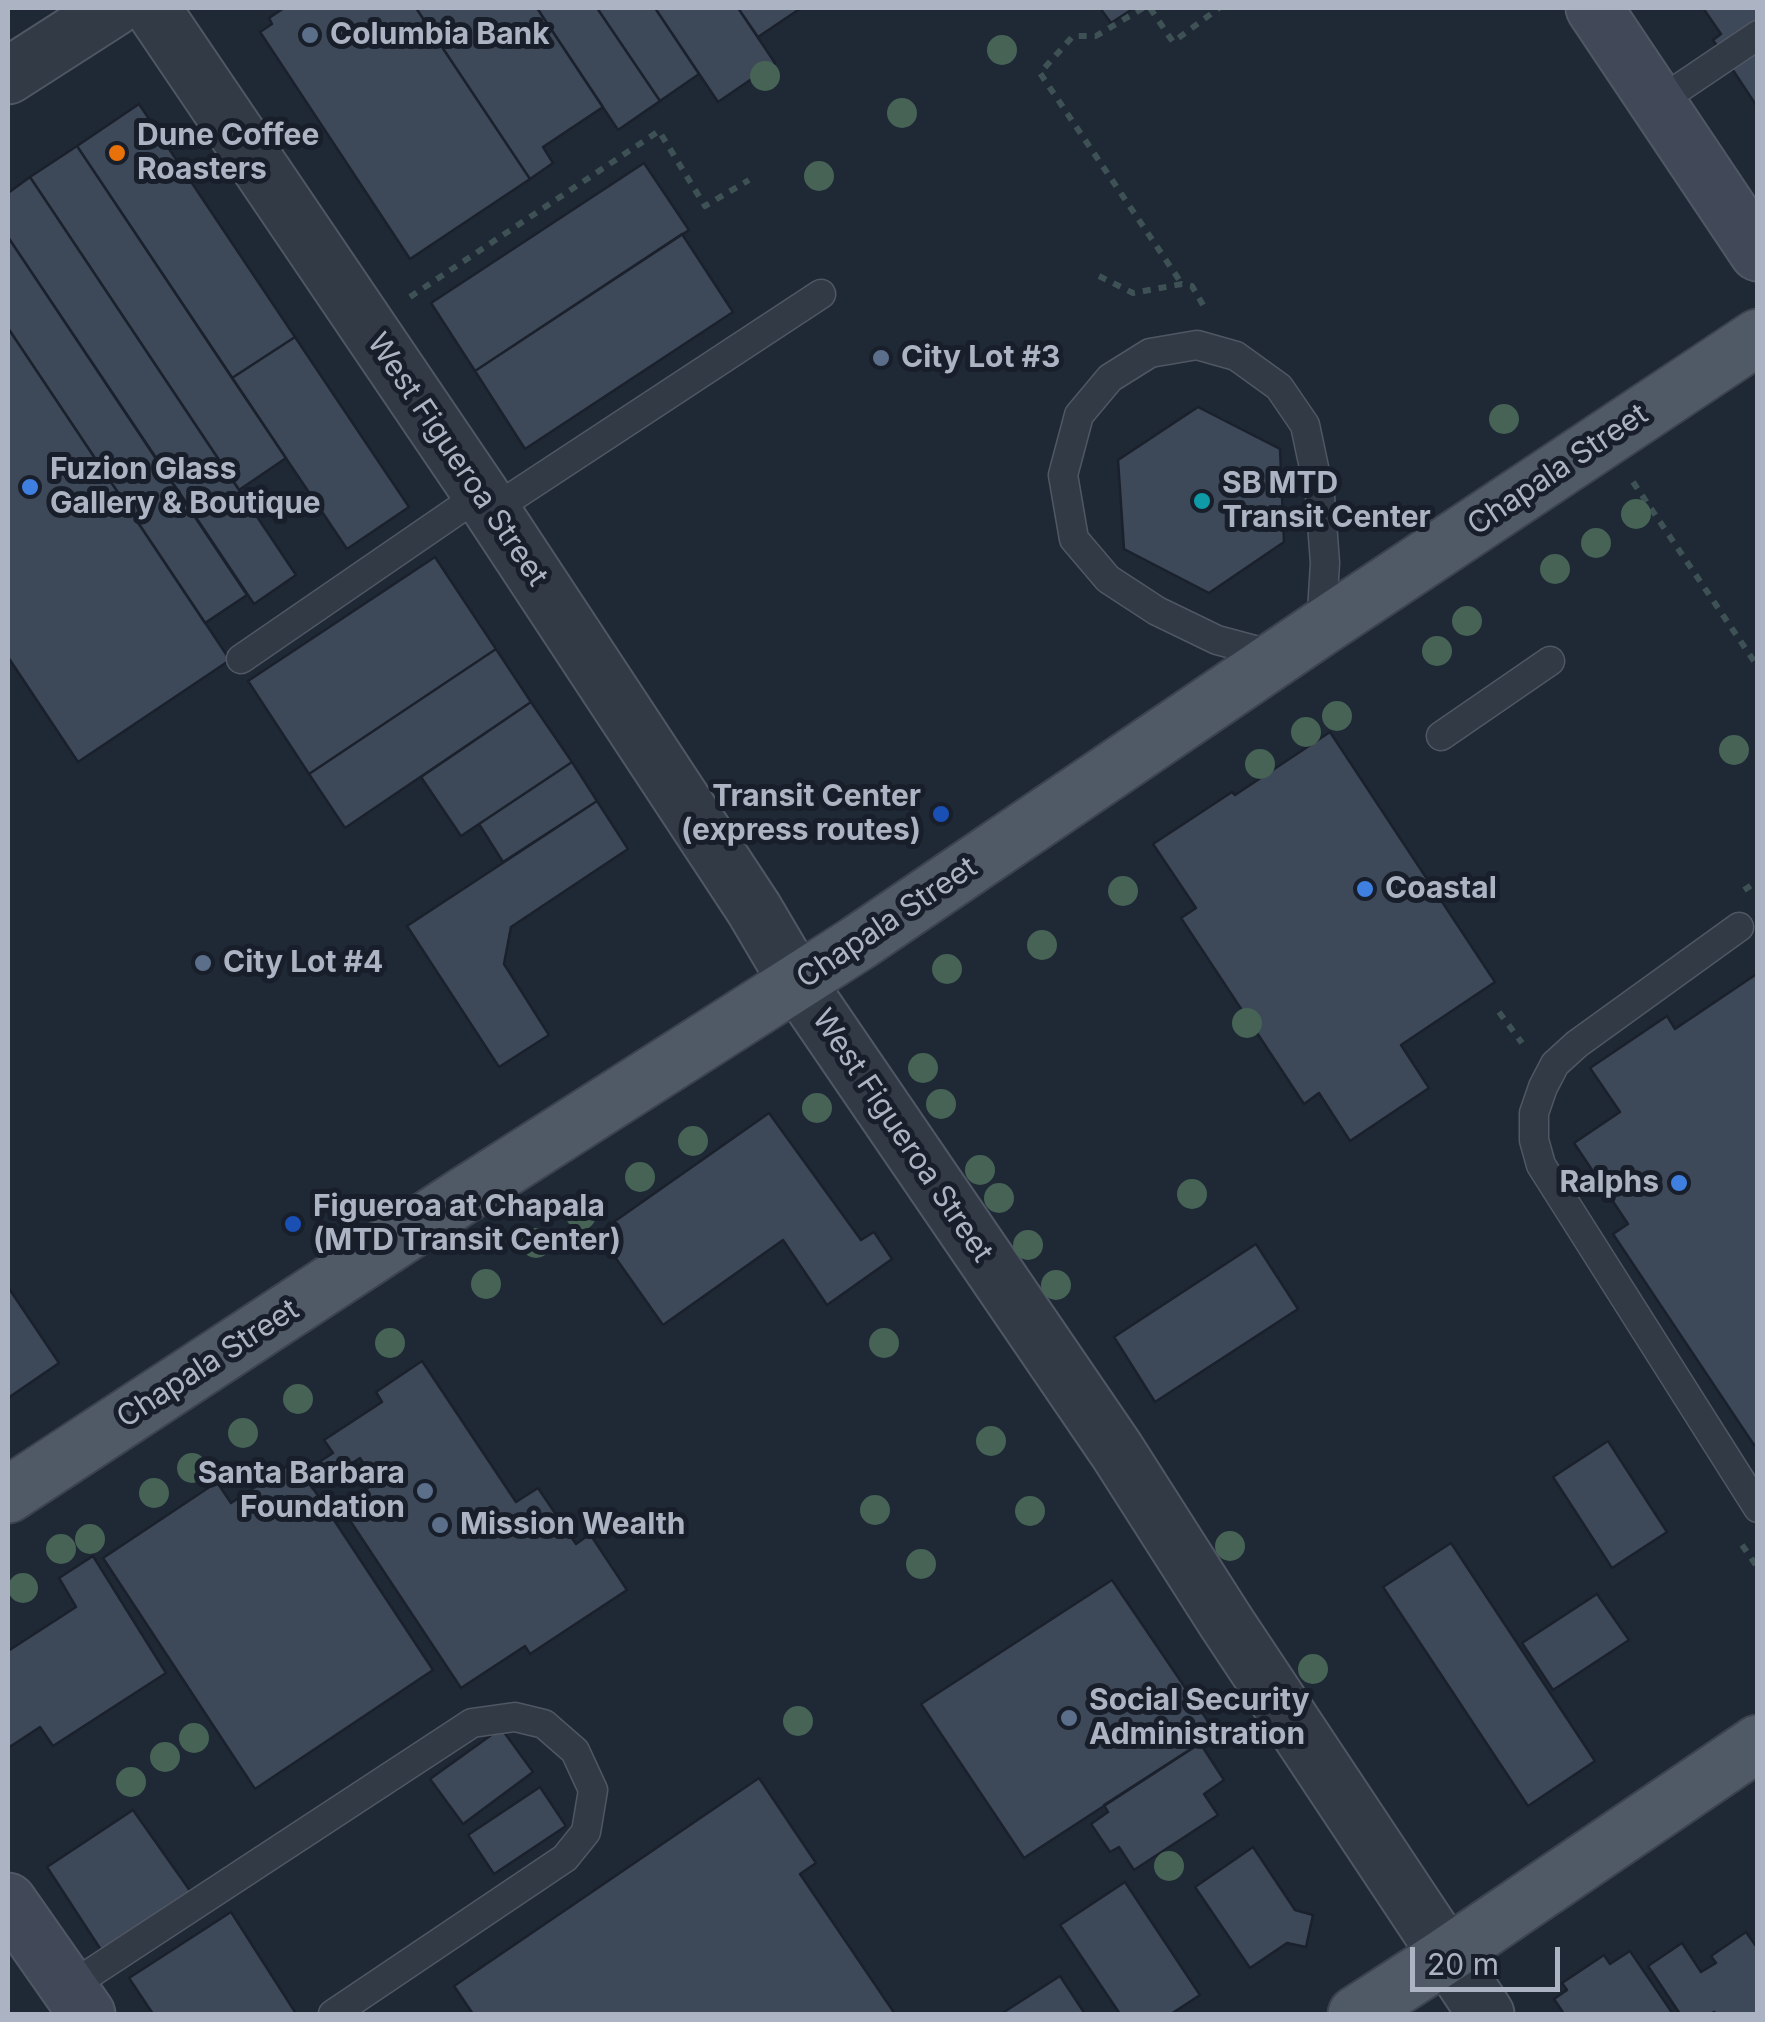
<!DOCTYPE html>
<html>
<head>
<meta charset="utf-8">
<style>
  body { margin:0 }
  #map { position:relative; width:1765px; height:2022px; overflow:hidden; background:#1f2835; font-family:Inter,sans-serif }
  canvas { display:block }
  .frame { position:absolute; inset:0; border:10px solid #acb4c3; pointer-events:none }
  .scale { position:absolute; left:1410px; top:1947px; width:150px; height:45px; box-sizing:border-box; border:5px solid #acb4c3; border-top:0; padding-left:12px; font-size:30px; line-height:35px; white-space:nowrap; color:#acb4c3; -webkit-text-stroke:8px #181f2a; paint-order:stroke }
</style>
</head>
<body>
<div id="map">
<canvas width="1765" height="2022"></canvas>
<div class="frame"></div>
<div class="scale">20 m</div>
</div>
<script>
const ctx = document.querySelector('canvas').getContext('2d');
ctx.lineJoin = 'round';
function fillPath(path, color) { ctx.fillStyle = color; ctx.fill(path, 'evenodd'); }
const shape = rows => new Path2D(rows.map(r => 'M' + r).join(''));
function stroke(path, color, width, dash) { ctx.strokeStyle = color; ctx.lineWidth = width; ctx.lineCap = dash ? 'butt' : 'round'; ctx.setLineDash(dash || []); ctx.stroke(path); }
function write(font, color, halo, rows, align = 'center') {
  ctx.font = font + ' Inter,sans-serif'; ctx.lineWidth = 10; ctx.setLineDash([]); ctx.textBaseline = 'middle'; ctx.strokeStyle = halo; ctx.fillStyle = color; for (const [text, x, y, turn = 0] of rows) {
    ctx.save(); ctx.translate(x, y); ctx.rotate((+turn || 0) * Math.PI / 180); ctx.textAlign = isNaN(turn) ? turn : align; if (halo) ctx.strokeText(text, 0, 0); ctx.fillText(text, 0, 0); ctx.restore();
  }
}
const building = shape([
  [284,8,416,8,530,179,410,259,260,32,272,24,269,18,284,8],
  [416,8,537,8,603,107,543,147,553,163,530,179,416,8],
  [537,8,597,8,660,101,618,130,537,8],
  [597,8,655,8,699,74,660,101,597,8],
  [655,8,738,8,775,63,718,102,655,8],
  [738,8,801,8,758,37,738,8],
  [1100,8,1134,8,1111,23,1100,8],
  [1703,8,1758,8,1758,108,1713,40,1721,34,1703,8],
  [139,104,295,337,232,378,77,146,139,104],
  [77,146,286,458,239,490,30,177,77,146],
  [644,163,689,230,475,371,431,303,644,163],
  [30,177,296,575,254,604,8,237,8,193,30,177],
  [682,234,733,312,525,449,475,371,682,234],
  [8,237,247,595,205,623,8,328,8,237],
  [8,328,230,660,78,762,8,657,8,328],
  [295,337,409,507,347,549,232,378,295,337],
  [1198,407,1280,449,1284,542,1209,593,1124,549,1118,460,1198,407],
  [435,557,496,649,309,774,248,681,435,557],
  [496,649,531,702,345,828,309,774,496,649],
  [531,702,572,762,461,836,421,777,531,702],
  [1330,732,1495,982,1401,1045,1429,1088,1350,1141,1319,1093,1304,1104,1181,918,1196,908,1153,844,1232,792,1235,795,1330,732],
  [572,762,597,801,503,862,479,824,572,762],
  [597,801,628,849,511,927,504,964,549,1035,499,1067,407,926,597,801],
  [1758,973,1758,1442,1754,1445,1613,1234,1628,1224,1574,1143,1620,1112,1590,1068,1667,1016,1675,1029,1758,973],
  [769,1113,861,1240,874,1232,892,1259,827,1305,783,1240,663,1325,598,1233,769,1113],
  [1256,1244,1298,1309,1155,1402,1114,1337,1256,1244],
  [8,1287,59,1363,8,1398,8,1287],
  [422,1361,516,1502,538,1488,576,1544,590,1534,627,1590,530,1654,525,1646,461,1688,341,1507,375,1483,360,1458,313,1489,302,1473,333,1453,324,1440,382,1402,376,1392,422,1361],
  [1608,1441,1667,1532,1612,1568,1553,1477,1608,1441],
  [295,1461,433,1670,255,1789,103,1558,217,1482,231,1503,295,1461],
  [1451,1543,1595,1761,1528,1806,1383,1587,1451,1543],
  [93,1556,166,1673,53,1746,40,1727,8,1748,8,1651,76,1607,59,1578,93,1556],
  [1112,1580,1216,1733,1024,1858,921,1704,1112,1580],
  [1597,1594,1629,1640,1553,1690,1522,1643,1597,1594],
  [501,1728,533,1772,463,1824,430,1779,501,1728],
  [1200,1743,1224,1780,1204,1794,1218,1815,1134,1870,1119,1847,1110,1852,1091,1824,1108,1812,1104,1805,1200,1743],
  [759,1778,816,1863,800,1874,895,2014,473,2014,454,1986,759,1778],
  [540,1787,566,1826,494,1874,468,1835,540,1787],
  [133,1810,193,1895,103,1953,47,1867,133,1810],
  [1253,1847,1295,1910,1313,1915,1306,1947,1287,1943,1250,1968,1195,1887,1253,1847],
  [1125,1882,1200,1995,1171,2014,1120,2014,1060,1925,1125,1882],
  [231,1912,295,2012,292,2014,153,2014,129,1978,231,1912],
  [1746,1932,1758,1949,1758,2014,1716,2014,1714,2012,1711,2014,1680,2014,1648,1966,1682,1943,1701,1972,1716,1963,1711,1956,1746,1932],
  [1630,1951,1673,2014,1564,2014,1554,1999,1567,1990,1562,1983,1604,1955,1610,1964,1630,1951],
  [1060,1976,1085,2014,1001,2014,1060,1976]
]);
const path = shape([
  [1143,8,1096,36,1073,36,1040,73,1182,284],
  [1150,8,1173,42,1219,8],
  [1099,276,1133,293,1182,284,1192,286,1203,305],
  [410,297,659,131,705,206,749,180],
  [1633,482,1758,667],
  [1744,890,1758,881],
  [1499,1012,1522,1043],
  [1742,1545,1758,1568]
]);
const lane = shape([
  [1657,103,1758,35],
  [491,511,821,294],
  [1277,656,1217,640,1157,611,1108,579,1074,539,1063,475,1079,415,1110,378,1150,353,1197,345,1236,356,1279,387,1305,425,1320,496,1325,563,1321,628],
  [241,659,481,494],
  [1441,736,1550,661],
  [1739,927,1577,1044,1555,1064,1543,1087,1534,1113,1534,1140,1541,1165,1758,1508],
  [68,1988,472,1723,515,1717,544,1724,575,1751,593,1790,586,1832,565,1858,333,2014]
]);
const street = shape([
  [152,8,481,494,754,909,797,982,1117,1451,1226,1622,1486,2014],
  [8,76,114,8]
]);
const secondary = shape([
  [1594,8,1758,253],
  [8,1901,87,2014]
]);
const primary = shape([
  [8,1495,466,1194,858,943,1321,628,1758,337],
  [1356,2014,1447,1955,1758,1743]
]);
const trees = [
  [1002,50],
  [765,76],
  [902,113],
  [819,176],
  [1504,419],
  [1636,514],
  [1596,543],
  [1555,569],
  [1467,621],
  [1437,651],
  [1337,716],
  [1306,732],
  [1734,750],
  [1260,764],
  [1123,891],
  [1042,945],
  [947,969],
  [1247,1023],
  [923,1068],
  [941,1104],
  [817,1108],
  [693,1141],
  [980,1170],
  [640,1177],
  [1192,1194],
  [999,1198],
  [581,1215],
  [536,1243],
  [1028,1245],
  [486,1284],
  [1056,1285],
  [390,1343],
  [884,1343],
  [298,1399],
  [243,1433],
  [991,1441],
  [192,1468],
  [154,1493],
  [875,1510],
  [1030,1511],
  [90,1539],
  [1230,1546],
  [61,1549],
  [921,1564],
  [23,1588],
  [1313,1669],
  [798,1721],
  [194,1738],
  [165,1757],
  [131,1782],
  [1169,1866]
];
const markers = [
  [310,35,10,"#5c6f8a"],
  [117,153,10,"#e8710a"],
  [881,358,10,"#5c6f8a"],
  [30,487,10,"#3f7fe0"],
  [1202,501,10,"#0f9aa8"],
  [941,814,10,"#1a4fb4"],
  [1365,889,10,"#3f7fe0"],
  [203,963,10,"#5c6f8a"],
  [1679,1183,10,"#3f7fe0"],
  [293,1224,10,"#1a4fb4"],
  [425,1491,10,"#5c6f8a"],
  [440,1525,10,"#5c6f8a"],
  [1069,1718,10,"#5c6f8a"]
];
const poiNames = [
  ["Columbia Bank",330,35],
  ["Dune Coffee",137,136],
  ["Roasters",137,170],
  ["City Lot #3",901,358],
  ["Fuzion Glass",50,470],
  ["Gallery & Boutique",50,504],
  ["SB MTD",1222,484],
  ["Transit Center",1222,518],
  ["Transit Center",921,797,"right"],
  ["(express routes)",921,831,"right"],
  ["Coastal",1385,889],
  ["City Lot #4",223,963],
  ["Ralphs",1659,1183,"right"],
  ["Figueroa at Chapala",313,1207],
  ["(MTD Transit Center)",313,1241],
  ["Santa Barbara",405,1474,"right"],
  ["Foundation",405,1508,"right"],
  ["Mission Wealth",460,1525],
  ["Social Security",1089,1701],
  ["Administration",1089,1735]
];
const streetNames = [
  ["West Figueroa Street",457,460,56],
  ["Chapala Street",1558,470,-34],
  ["Chapala Street",887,923,-34],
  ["West Figueroa Street",902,1136,56],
  ["Chapala Street",208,1364,-33]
];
fillPath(building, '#3d4858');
stroke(building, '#1a212c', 2.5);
stroke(lane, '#505764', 31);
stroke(street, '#505764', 59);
stroke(secondary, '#505764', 59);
stroke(primary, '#3c434f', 59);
stroke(path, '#3e5154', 6, [8, 8]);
stroke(lane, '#323a46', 28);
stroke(street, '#323a46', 55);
stroke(secondary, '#414959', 55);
stroke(primary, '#505966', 55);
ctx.fillStyle = '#466356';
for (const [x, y] of trees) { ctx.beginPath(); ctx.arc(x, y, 15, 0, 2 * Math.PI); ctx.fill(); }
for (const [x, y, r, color] of markers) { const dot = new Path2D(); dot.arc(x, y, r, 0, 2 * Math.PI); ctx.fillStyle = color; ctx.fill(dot); stroke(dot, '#181f2a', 4); }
write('bold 30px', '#acb4c3', '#181f2a', poiNames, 'left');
write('30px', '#acb4c3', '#181f2a', streetNames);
</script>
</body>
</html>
